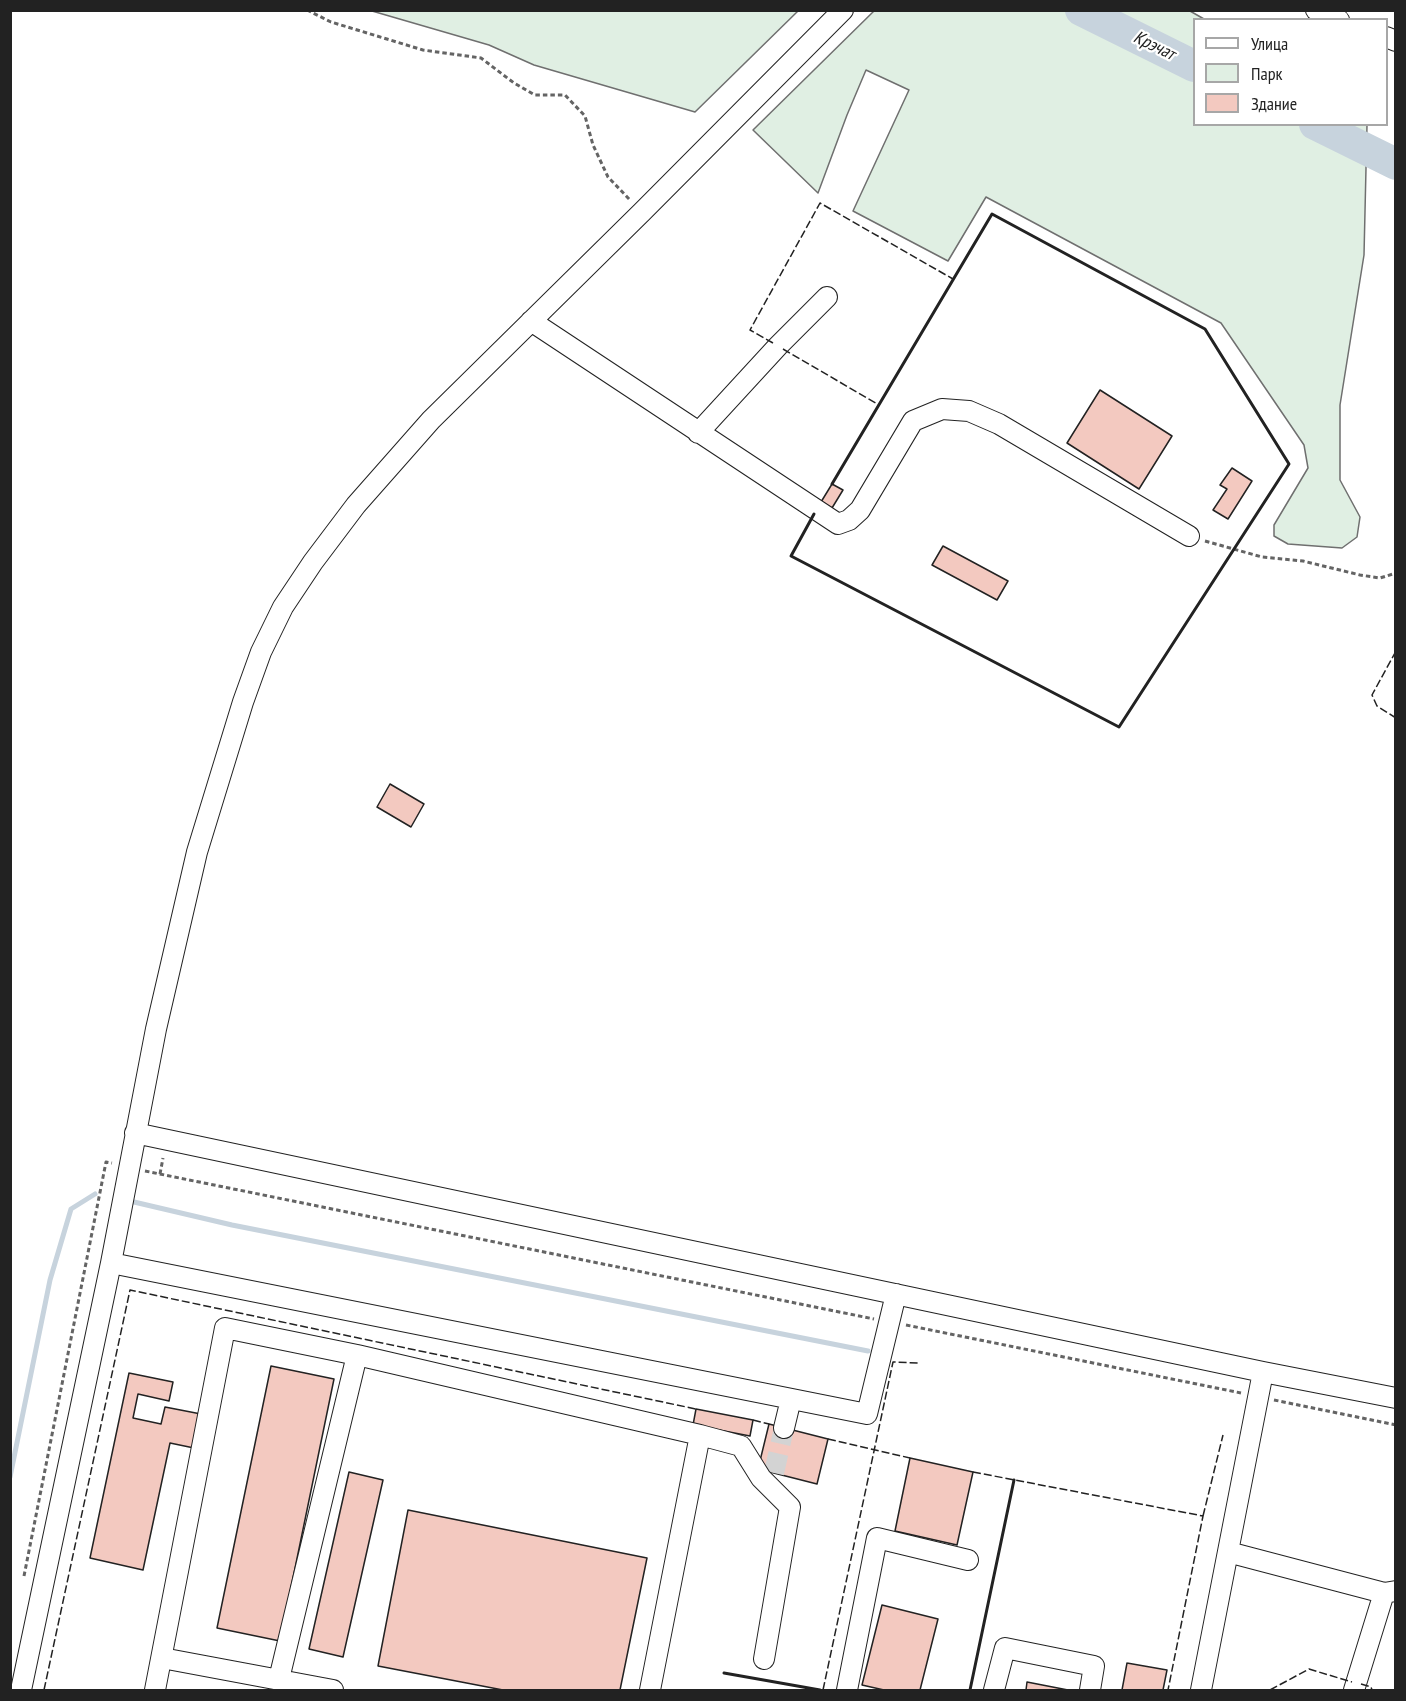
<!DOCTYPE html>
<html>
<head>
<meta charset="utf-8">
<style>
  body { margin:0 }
  #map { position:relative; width:1406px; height:1701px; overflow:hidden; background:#fff; font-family:"PT Sans Narrow",sans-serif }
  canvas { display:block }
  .frame { position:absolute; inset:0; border:12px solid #222; pointer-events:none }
  .legend { position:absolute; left:1193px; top:18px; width:195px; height:108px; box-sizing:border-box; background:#fff; border:2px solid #a7a7a7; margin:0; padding:8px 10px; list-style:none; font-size:18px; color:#222 }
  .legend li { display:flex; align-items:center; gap:12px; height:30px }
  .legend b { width:30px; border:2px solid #a7a7a7 }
</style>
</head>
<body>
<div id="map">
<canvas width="1406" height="1701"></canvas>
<div class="frame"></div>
<ul class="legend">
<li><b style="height:8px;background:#fff"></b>Улица</li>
<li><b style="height:16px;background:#e0efe3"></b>Парк</li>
<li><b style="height:16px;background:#f3c9c0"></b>Здание</li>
</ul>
</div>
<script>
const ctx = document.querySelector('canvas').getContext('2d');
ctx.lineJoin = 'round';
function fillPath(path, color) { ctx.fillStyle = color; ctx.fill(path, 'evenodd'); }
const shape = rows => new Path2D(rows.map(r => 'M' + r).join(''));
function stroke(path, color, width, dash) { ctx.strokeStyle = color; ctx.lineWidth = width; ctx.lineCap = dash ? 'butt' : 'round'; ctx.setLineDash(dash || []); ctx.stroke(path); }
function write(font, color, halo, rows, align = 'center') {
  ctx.font = font + ' "PT Sans Narrow",sans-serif'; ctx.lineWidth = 4.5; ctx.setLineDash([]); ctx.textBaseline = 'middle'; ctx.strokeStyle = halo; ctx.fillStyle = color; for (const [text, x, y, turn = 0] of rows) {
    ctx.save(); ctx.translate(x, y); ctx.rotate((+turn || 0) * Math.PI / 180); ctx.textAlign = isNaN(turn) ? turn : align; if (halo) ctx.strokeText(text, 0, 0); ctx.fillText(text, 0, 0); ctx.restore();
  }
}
const green = shape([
  [372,11,798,11,695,112,534,65,489,45,372,11],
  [874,11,1190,11,1204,19,1194,20,1194,124,1367,125,1364,255,1340,405,1340,480,1360,517,1357,537,1342,548,1288,544,1274,536,1274,525,1308,468,1304,445,1221,323,986,197,948,261,853,211,909,90,866,70,847,115,818,193,753,130,874,11]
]);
const stream = shape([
  [134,1202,232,1225,868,1351],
  [10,1477,50,1280,71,1209,95,1194]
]);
const river = shape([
  [1081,10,1194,66],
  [1315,124,1396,164]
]);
const building = shape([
  [1100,390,1172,436,1139,489,1067,443,1100,390],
  [1232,468,1252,481,1228,519,1213,510,1227,489,1220,485,1232,468],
  [832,484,843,490,832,508,821,502,832,484],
  [943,546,1008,581,997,600,932,565,943,546],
  [390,784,424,804,411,827,377,807,390,784],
  [271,1366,334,1379,280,1641,217,1628,271,1366],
  [129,1373,173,1382,169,1401,138,1394,133,1418,161,1424,165,1407,201,1414,194,1448,170,1443,143,1570,90,1558,129,1373],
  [696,1409,753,1420,750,1436,693,1425,696,1409],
  [769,1424,828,1439,817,1484,758,1469,769,1424],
  [910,1458,973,1472,957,1545,895,1531,910,1458],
  [349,1472,383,1480,343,1657,309,1649,349,1472],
  [408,1510,647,1558,620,1690,503,1690,378,1666,408,1510],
  [882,1605,938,1619,920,1690,884,1690,862,1685,882,1605],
  [1127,1663,1167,1670,1163,1690,1122,1690,1127,1663],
  [1027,1682,1068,1690,1026,1690,1027,1682]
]);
const minorTunnel = shape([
  [774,1473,784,1428]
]);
const path = shape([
  [307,10,331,22,423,50,481,58,514,83,535,95,565,95,585,116,593,145,608,177,630,200],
  [1205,541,1262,557,1303,561,1360,575,1380,578,1396,573],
  [145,1171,874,1319],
  [160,1174,163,1158],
  [906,1325,1241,1393],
  [1274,1400,1396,1425],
  [24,1576,106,1162,112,1163]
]);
const minor = shape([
  [1316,10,1339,20],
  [1386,37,1396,41],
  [531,321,838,524,849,520,860,510,913,421,942,409,969,411,999,424,1189,536],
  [698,433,778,346,827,297],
  [135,1133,1263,1372,1396,1398],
  [111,1263,867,1414,896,1294],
  [784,1428,791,1399],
  [1228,1552,1384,1593,1396,1591],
  [162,1658,333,1690],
  [279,1679,357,1355],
  [21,1690,111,1263,156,1029,197,852,243,702,261,652,283,607,313,562,356,505,431,420,642,212,843,10],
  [155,1690,225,1328,357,1355,700,1435,741,1446,761,1478,790,1507,764,1659],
  [650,1690,700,1435],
  [847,1690,877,1538,968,1560],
  [994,1690,1005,1648,1094,1666,1090,1690],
  [1201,1690,1263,1372],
  [1354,1690,1384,1593]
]);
const fence = shape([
  [773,343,750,330,820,203,953,279],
  [783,349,879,405],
  [1396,651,1372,695,1377,706,1396,718],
  [753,1420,769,1424],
  [828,1439,910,1458],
  [973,1472,1203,1516,1168,1690],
  [1203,1516,1223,1435],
  [1361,1684,1371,1687,1372,1690],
  [44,1690,130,1290,696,1409],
  [823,1690,893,1362,919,1363],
  [1270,1690,1309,1669,1352,1682]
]);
const wall = shape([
  [814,514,791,556,1119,727,1289,464,1205,329,992,214,832,484],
  [724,1673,820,1690],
  [970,1690,1014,1480]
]);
const waterNames = [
  ["Крэчат",1154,46,26]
];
fillPath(green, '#e0efe3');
stroke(green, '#6f6f6f', 1.5);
stroke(stream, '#c7d3dd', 5);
stroke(river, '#c7d3dd', 32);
fillPath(building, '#f3c9c0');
stroke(building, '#222', 1.5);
stroke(minorTunnel, '#d3d3d3', 20, [20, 10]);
stroke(minor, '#222', 22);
stroke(path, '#646464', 3, [4.5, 3]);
stroke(minor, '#fff', 20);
stroke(fence, '#222', 1.5, [8, 3]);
stroke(wall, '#222', 3);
write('italic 18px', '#222', '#fff', waterNames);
</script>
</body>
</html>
